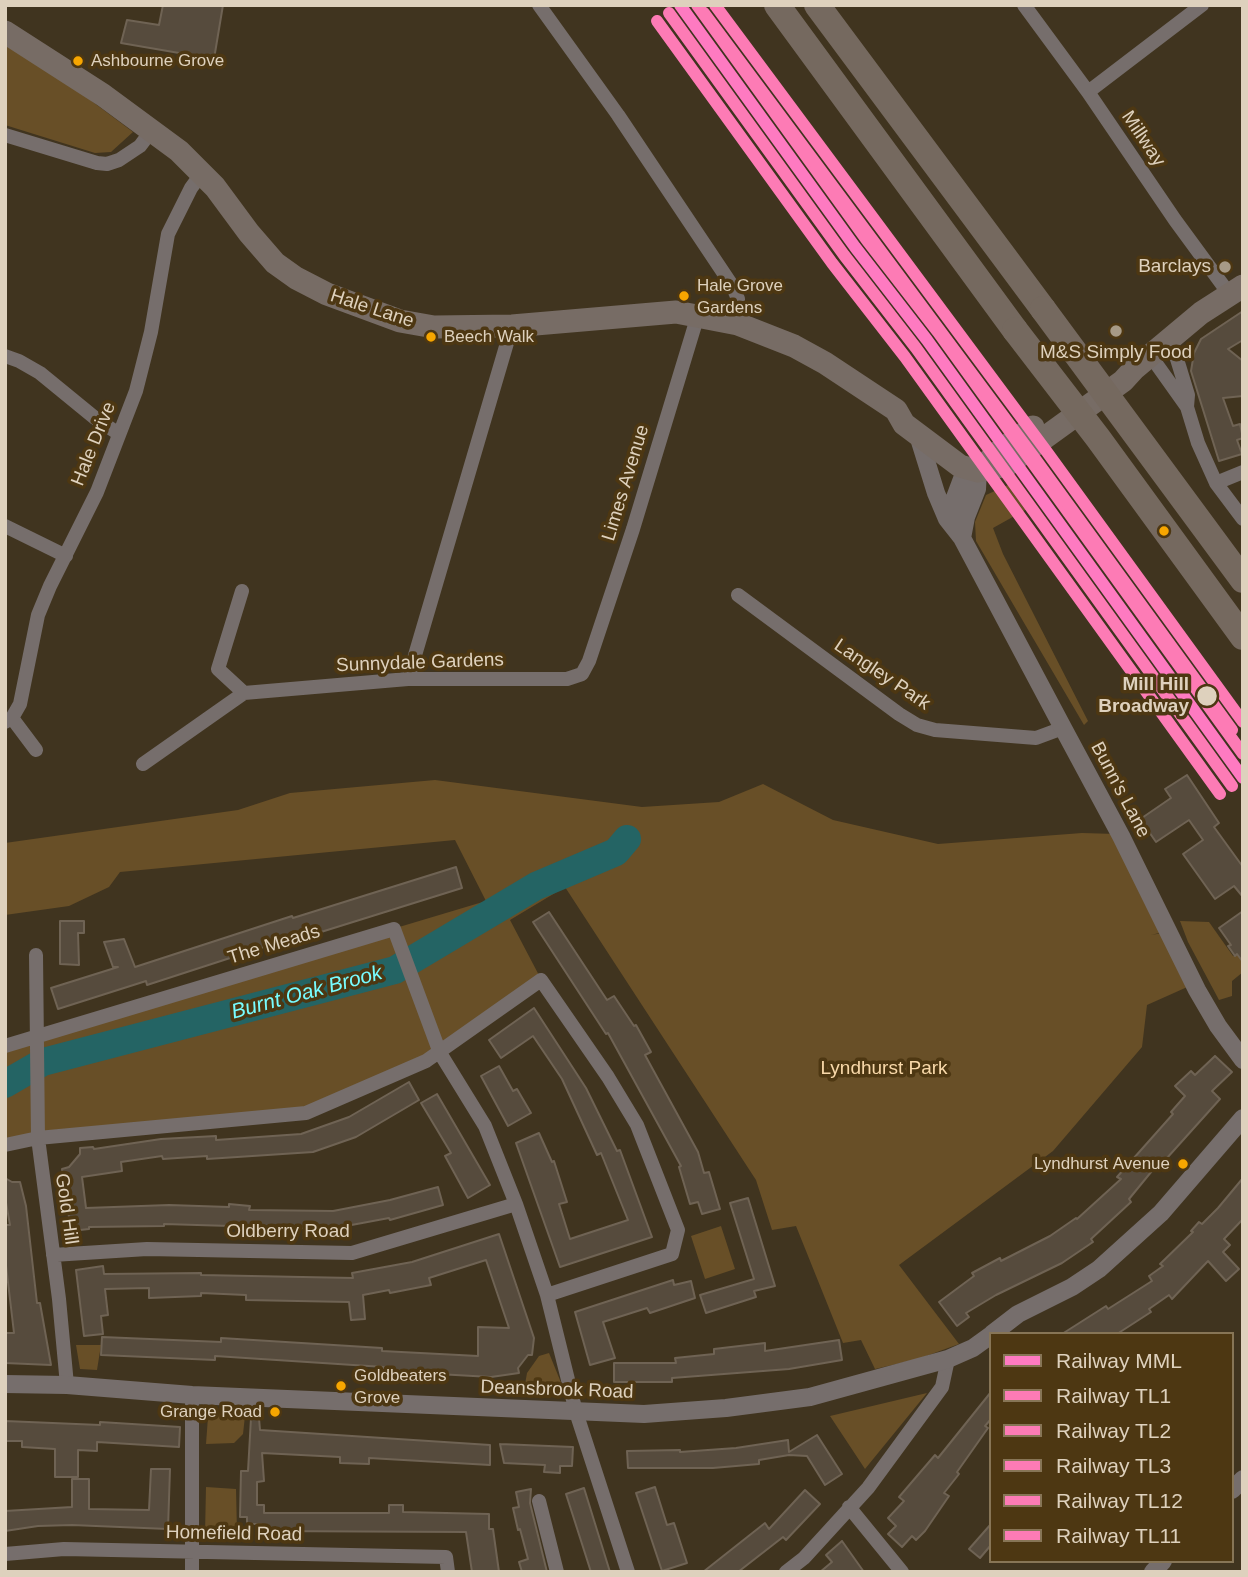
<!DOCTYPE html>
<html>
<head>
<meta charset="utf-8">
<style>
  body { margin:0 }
  #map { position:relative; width:1248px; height:1577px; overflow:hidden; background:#40341f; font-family:Arial,sans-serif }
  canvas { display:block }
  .frame { position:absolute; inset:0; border:7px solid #ded1bd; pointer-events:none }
  .legend { position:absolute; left:989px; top:1332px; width:245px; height:231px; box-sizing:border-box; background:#4d3712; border:2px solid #877556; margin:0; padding:9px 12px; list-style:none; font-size:21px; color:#ded1bd }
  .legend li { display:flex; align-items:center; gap:14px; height:35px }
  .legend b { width:35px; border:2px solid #877556 }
</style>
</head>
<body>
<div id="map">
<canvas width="1248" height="1577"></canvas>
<div class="frame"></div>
<ul class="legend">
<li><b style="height:9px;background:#fe7ac1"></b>Railway MML</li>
<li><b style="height:9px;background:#fd7bb5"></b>Railway TL1</li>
<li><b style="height:9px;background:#fd7bb5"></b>Railway TL2</li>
<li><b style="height:9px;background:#fd7bb5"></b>Railway TL3</li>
<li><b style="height:9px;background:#fd7bb5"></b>Railway TL12</li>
<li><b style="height:9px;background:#fd7bb5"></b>Railway TL11</li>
</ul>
</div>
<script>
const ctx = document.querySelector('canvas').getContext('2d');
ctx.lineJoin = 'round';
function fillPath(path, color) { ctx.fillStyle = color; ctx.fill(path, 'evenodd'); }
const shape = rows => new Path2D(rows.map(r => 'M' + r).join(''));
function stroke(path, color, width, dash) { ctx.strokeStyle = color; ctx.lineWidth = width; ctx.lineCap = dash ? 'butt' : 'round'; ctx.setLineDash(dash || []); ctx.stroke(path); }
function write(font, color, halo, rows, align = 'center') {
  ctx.font = font + ' Arial,sans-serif'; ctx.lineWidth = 7; ctx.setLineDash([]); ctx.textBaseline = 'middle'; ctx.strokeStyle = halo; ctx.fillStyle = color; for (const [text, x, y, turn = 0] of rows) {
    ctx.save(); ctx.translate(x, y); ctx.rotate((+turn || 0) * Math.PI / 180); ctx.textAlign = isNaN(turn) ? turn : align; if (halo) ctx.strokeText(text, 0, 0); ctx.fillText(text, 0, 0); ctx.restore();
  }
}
const green = shape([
  [5,41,34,58,133,132,111,152,95,153,5,125],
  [1008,485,1021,487,1029,496,1027,509,993,528,1003,554,1088,721,1084,725,976,541,975,522,986,495],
  [435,780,642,807,719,802,763,784,833,820,938,844,1082,833,1116,834,1167,931,1151,935,1168,932,1194,984,1147,1005,1142,1047,1053,1151,899,1265,959,1344,918,1359,875,1369,861,1340,843,1343,796,1226,772,1230,756,1180,565,887,510,920,542,981,440,1053,306,1113,5,1145,5,1045,486,901,455,840,120,872,109,887,69,906,5,915,5,843,238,810,290,793],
  [1180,921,1209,922,1233,956,1243,954,1243,972,1232,981,1232,996,1219,1000,1188,942],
  [721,1226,735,1269,705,1279,691,1236],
  [76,1345,101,1345,97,1370,80,1369],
  [549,1353,564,1390,560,1395,524,1390,527,1373,539,1356],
  [927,1393,865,1469,830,1416],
  [214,1412,245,1416,243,1434,234,1443,206,1444,208,1417],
  [206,1487,236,1489,237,1533,211,1532,210,1542,205,1534]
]);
const river = shape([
  [5,1084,43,1062,395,970,536,886,616,852,627,839]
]);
const building = shape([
  [163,5,223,5,214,59,121,43,127,20,159,25,163,5],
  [1243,311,1243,340,1228,349,1243,361,1243,396,1223,398,1233,426,1240,424,1243,438,1237,440,1242,454,1219,461,1191,371,1194,353,1201,339,1243,311],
  [1187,775,1219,823,1214,827,1243,867,1243,897,1234,886,1215,899,1183,854,1203,840,1189,820,1156,842,1147,829,1142,832,1136,822,1171,798,1165,789,1187,775],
  [456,867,462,888,305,937,304,934,147,985,146,981,58,1009,51,988,118,967,113,967,104,942,124,939,135,967,292,916,293,918,456,867],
  [1243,911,1243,962,1237,954,1235,956,1228,946,1231,945,1219,928,1243,911],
  [549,912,607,1000,614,996,634,1026,636,1025,651,1052,645,1055,698,1152,704,1173,709,1172,720,1209,702,1214,698,1202,690,1204,679,1167,681,1166,608,1033,606,1034,533,922,549,912],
  [60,921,84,921,84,933,78,933,79,965,60,964,60,921],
  [534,1008,586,1088,617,1151,620,1150,652,1237,560,1267,516,1143,539,1133,552,1162,554,1161,567,1202,559,1204,570,1239,628,1220,601,1153,597,1155,562,1079,533,1036,501,1058,489,1040,534,1008],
  [1215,1056,1232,1072,1212,1091,1220,1099,1158,1168,1156,1166,1129,1199,1131,1202,1091,1239,1093,1242,1062,1263,996,1295,966,1313,969,1317,957,1326,939,1302,974,1276,972,1273,1000,1258,1001,1261,1050,1236,1076,1218,1077,1219,1121,1179,1117,1177,1173,1114,1171,1112,1185,1096,1175,1086,1191,1071,1195,1075,1215,1056],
  [499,1066,513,1091,517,1089,531,1113,508,1126,481,1076,499,1066],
  [409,1082,419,1100,356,1137,313,1152,207,1159,207,1156,163,1159,162,1156,121,1162,122,1171,82,1177,86,1208,169,1205,229,1207,229,1204,250,1206,249,1210,333,1211,390,1200,438,1187,443,1205,390,1220,389,1218,330,1229,164,1224,164,1226,89,1227,89,1229,71,1231,62,1169,69,1167,80,1154,80,1148,93,1147,94,1149,161,1139,216,1136,216,1140,301,1134,349,1117,409,1082],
  [437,1094,490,1185,468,1198,445,1156,451,1153,421,1103,437,1094],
  [5,1178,12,1182,20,1182,26,1206,37,1303,40,1303,51,1365,5,1363,5,1333,14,1333,5,1257,5,1225,10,1225,5,1197,5,1178],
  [1243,1178,1243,1219,1224,1239,1230,1245,1223,1252,1239,1269,1226,1281,1208,1261,1172,1299,1169,1295,1149,1309,1151,1312,1117,1334,1062,1334,1106,1306,1108,1309,1152,1281,1149,1276,1163,1266,1160,1264,1193,1232,1191,1231,1199,1222,1202,1224,1218,1208,1243,1178],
  [748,1198,775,1286,754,1291,756,1297,706,1313,700,1295,754,1279,730,1203,748,1198],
  [499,1234,534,1338,532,1355,528,1355,518,1368,519,1373,491,1377,384,1371,384,1367,215,1356,215,1360,101,1355,102,1337,221,1342,221,1338,382,1348,382,1351,478,1356,478,1327,509,1328,486,1260,429,1278,431,1285,390,1293,389,1290,363,1295,365,1319,351,1320,349,1302,246,1300,246,1295,201,1293,201,1296,149,1298,149,1288,105,1289,108,1315,101,1316,103,1334,84,1336,76,1270,103,1266,104,1274,201,1273,201,1275,353,1278,352,1273,412,1262,499,1234],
  [673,1280,674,1285,691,1281,695,1298,650,1313,647,1308,603,1322,615,1358,590,1365,575,1312,673,1280],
  [839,1340,842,1360,789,1369,672,1378,672,1382,614,1382,614,1363,676,1363,675,1358,714,1354,714,1349,765,1343,765,1351,839,1340],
  [991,1392,991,1419,985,1426,988,1428,957,1472,959,1474,944,1493,949,1496,925,1531,916,1540,912,1536,902,1547,888,1534,896,1526,888,1518,904,1501,899,1497,935,1455,938,1458,991,1392],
  [251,1418,259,1418,260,1430,490,1445,490,1465,369,1458,369,1464,340,1463,340,1457,262,1453,264,1481,257,1482,257,1505,264,1505,264,1513,389,1513,389,1505,403,1505,403,1512,489,1514,489,1529,493,1529,499,1572,472,1572,466,1532,261,1531,261,1524,247,1524,247,1517,240,1517,241,1471,248,1471,251,1418],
  [5,1421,100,1425,100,1422,180,1427,179,1447,97,1442,97,1451,78,1450,78,1477,55,1477,55,1449,22,1447,22,1441,5,1441,5,1421],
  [817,1435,842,1474,825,1485,807,1456,789,1455,759,1460,759,1464,713,1468,628,1468,627,1451,680,1450,680,1452,736,1448,788,1440,789,1452,817,1435],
  [500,1444,573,1447,572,1466,560,1466,560,1473,544,1472,545,1465,504,1463,500,1444],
  [151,1469,170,1469,168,1529,72,1525,38,1526,5,1531,5,1511,72,1507,72,1479,89,1479,89,1509,149,1510,151,1469],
  [655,1487,667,1525,674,1523,687,1563,662,1571,636,1493,655,1487],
  [584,1488,610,1572,591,1572,566,1494,584,1488],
  [531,1489,530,1503,547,1572,522,1572,519,1562,528,1559,520,1529,518,1530,513,1508,519,1507,516,1492,531,1489],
  [805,1490,820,1504,786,1540,783,1537,738,1572,703,1572,765,1523,769,1529,805,1490],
  [991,1524,991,1545,980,1558,969,1549,991,1524],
  [842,1541,864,1572,820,1572,832,1562,826,1555,842,1541]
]);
const minor = shape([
  [539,5,618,115,733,287,738,299,738,324],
  [1024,5,1088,92,1175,220,1230,295],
  [1088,92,1202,5],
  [5,135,97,163,107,164,119,160,140,146,152,130],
  [1168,340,1177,359,1188,395,1187,407],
  [1150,355,1187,407,1198,443,1216,483,1243,519],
  [5,356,19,361,40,373,95,418,119,434],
  [1216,483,1243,472],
  [5,526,66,556],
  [242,591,218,669,244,693],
  [738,595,899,714,917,725,935,730,1036,738,1063,728],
  [408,679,512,326],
  [244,693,408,679,567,679,582,674,589,661,633,529,698,315],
  [12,718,36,750],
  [5,722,12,718,20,704,38,615,50,586,97,492,136,391,151,332,168,234,191,188,202,173],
  [143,764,244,693],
  [36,955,38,1138,59,1299,67,1385],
  [5,1046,394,929,440,1053,485,1126,516,1204,547,1295,576,1412,628,1572],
  [5,1145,38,1138,306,1113,426,1061,541,980,608,1077,637,1125,678,1230,672,1254,547,1295],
  [53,1255,147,1249,352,1253,516,1204],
  [539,1501,557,1572],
  [849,1507,902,1572],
  [5,1554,64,1549,446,1557,448,1572],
  [192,1572,192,1395],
  [786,1572,804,1558,868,1488,942,1387,948,1359]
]);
const tertiary = shape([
  [918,435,936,493,947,519],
  [962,538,966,517,977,489,978,471,962,479,947,519,962,538,1063,728,1121,836,1197,990,1218,1026,1243,1060],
  [992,1334,1018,1314,1072,1287,1099,1269,1161,1213,1243,1118],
  [5,1384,67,1385,192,1395,644,1414,726,1408,810,1397,948,1359,973,1348,991,1335],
  [1232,1490,1243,1479],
  [1153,1572,1163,1561]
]);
const primary = shape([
  [5,32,103,95,179,151,215,187,249,233,275,263,296,278,327,294,400,321,434,327,512,326,676,312,738,324,794,346,825,363,896,410,904,424,960,466,978,471,1007,465,1123,381,1134,369,1201,313,1243,286],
  [978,471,998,452,1033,427]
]);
const motorway = shape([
  [777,5,1015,330],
  [817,5,1043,309]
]);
const motorwayBridge = shape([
  [1043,309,1243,580],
  [1015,330,1098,438,1243,637]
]);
const rail1 = shape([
  [680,5,855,247,927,340,1243,778]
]);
const rail2 = shape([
  [669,13,844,255,916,348,1232,786]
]);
const rail3 = shape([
  [697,5,866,239,938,332,1243,754]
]);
const rail4 = shape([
  [657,21,832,263,905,357,1220,794]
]);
const rail5 = shape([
  [715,5,1047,452,1243,722]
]);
const rail6 = shape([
  [704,13,1036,460,1232,730]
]);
const markers = [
  [78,61,6,"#f7a600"],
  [1225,267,7,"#a79a86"],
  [684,296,6,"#f7a600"],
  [1116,331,7,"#a79a86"],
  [431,337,6,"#f7a600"],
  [1164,531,6,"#f7a600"],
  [1207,696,11,"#ded1bd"],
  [1183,1164,6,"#f7a600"],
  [341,1386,6,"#f7a600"],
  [275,1412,6,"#f7a600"]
];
const busNames = [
  ["Ashbourne Grove",91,61],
  ["Hale Grove",697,286],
  ["Gardens",697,308],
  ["Beech Walk",444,337],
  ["Lyndhurst Avenue",1170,1164,"right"],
  ["Goldbeaters",354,1376],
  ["Grove",354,1398],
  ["Grange Road",262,1412,"right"]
];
const streetNames = [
  ["Millway",1143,139,56],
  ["Hale Lane",372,309,18],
  ["Hale Drive",94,444,-68],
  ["Limes Avenue",626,483,-73],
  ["Sunnydale Gardens",420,663,-2],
  ["Langley Park",882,675,34],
  ["Bunn's Lane",1120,790,62],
  ["The Meads",274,945,-17],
  ["Gold Hill",66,1209,82],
  ["Oldberry Road",288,1232],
  ["Deansbrook Road",557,1390,2],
  ["Homefield Road",234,1534,1]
];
const poiNames = [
  ["Barclays",1211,267],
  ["M&S Simply Food",1116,353,"center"]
];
const stopNames = [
  ["Mill Hill",1189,685],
  ["Broadway",1189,707]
];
const parkNames = [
  ["Lyndhurst Park",884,1069]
];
const waterNames = [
  ["Burnt Oak Brook",307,993,-15]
];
fillPath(green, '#684f27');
stroke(river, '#246464', 28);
fillPath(building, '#564b3d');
stroke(building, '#6f6354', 2);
stroke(minor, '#766e6c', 14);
stroke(tertiary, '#766e6c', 18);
stroke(primary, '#776c65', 23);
stroke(motorway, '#75695f', 26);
stroke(motorwayBridge, '#75695f', 26);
stroke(rail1, '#fe7ac1', 12);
stroke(rail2, '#fd7bb5', 12);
stroke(rail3, '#fd7bb5', 12);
stroke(rail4, '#fd7bb5', 12);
stroke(rail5, '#fd7bb5', 12);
stroke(rail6, '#fd7bb5', 12);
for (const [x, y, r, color] of markers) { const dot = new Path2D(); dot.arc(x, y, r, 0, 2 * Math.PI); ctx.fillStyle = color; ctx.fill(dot); stroke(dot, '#4d3712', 2.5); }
write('17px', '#ded1bd', '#4d3712', busNames, 'left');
write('19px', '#ded1bd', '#4d3712', streetNames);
write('19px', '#ded1bd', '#4d3712', poiNames, 'right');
write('bold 19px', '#ded1bd', '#4d3712', stopNames, 'right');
write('19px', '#f9d9aa', '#4d3712', parkNames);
write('italic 21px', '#77fcff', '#4d3712', waterNames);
</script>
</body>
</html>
